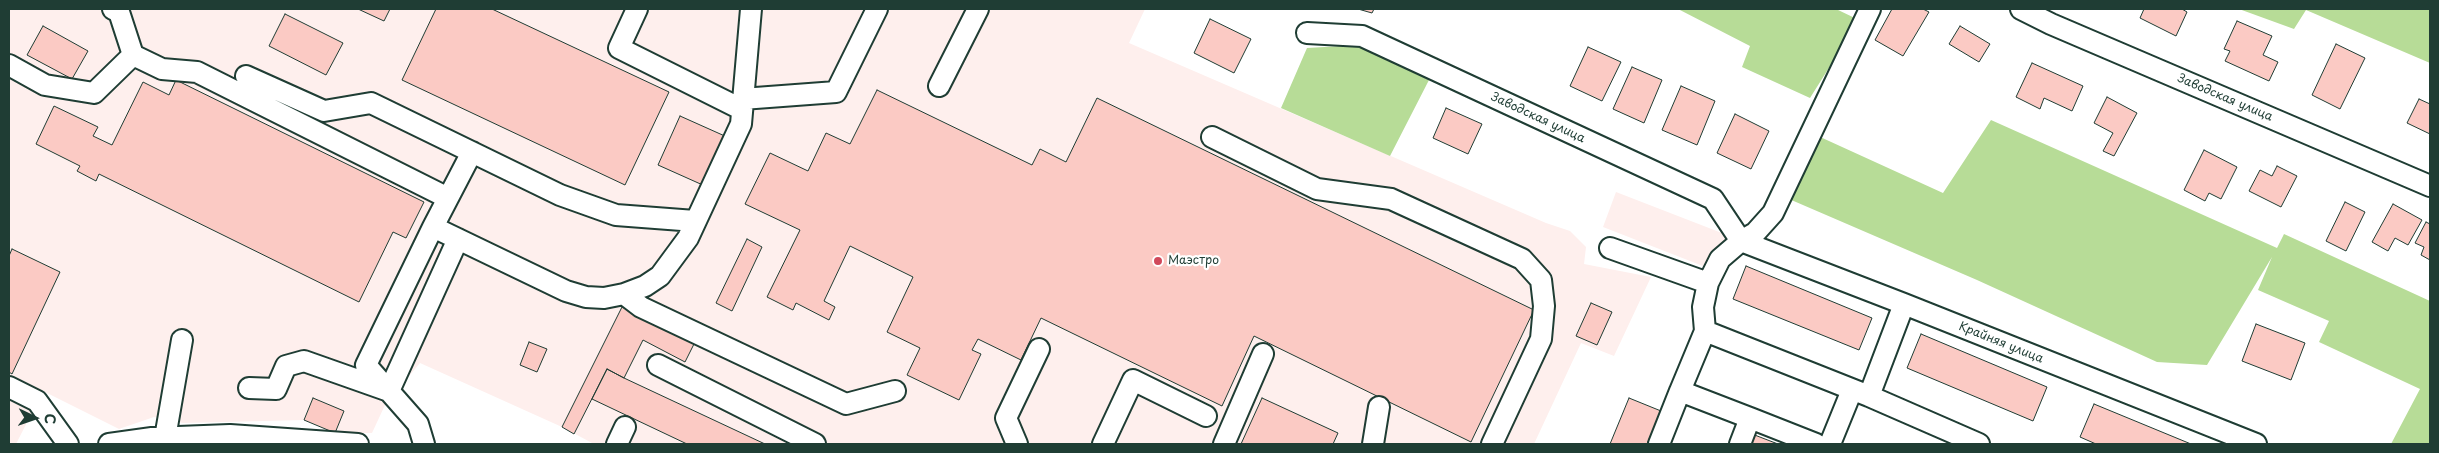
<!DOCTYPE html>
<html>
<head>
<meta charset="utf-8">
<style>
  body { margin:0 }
  #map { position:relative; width:2439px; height:453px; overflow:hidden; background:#fff; font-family:"Playpen Sans",sans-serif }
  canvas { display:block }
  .frame { position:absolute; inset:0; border:10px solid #1f3d34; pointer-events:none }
  .north { position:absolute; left:10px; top:393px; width:50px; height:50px; -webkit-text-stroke:4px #fff; paint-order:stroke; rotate:93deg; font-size:14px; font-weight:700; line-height:20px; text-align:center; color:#1f3d34 }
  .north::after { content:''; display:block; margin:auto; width:18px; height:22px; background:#1f3d34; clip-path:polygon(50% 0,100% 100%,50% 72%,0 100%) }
</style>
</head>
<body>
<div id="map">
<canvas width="2439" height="453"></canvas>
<div class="frame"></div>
<div class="north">С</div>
</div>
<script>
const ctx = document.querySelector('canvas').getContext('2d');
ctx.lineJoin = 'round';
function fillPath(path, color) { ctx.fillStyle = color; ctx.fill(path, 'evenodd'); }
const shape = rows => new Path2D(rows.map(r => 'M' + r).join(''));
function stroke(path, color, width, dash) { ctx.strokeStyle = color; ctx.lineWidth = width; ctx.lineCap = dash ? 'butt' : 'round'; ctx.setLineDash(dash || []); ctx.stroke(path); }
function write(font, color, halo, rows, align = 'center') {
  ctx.font = font + ' "Playpen Sans",sans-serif'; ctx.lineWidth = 4.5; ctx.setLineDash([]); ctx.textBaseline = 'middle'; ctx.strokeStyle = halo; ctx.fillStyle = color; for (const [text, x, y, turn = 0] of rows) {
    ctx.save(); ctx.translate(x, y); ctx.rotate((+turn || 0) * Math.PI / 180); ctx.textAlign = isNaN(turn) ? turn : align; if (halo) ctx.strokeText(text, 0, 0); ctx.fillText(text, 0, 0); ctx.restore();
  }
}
const built = shape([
  [9,9,1145,9,1129,43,1546,223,1570,231,1586,247,1584,264,1651,277,1614,356,1581,343,1534,444,594,444,562,427,420,363,385,405,372,433,335,433,304,420,183,423,154,417,119,429,43,391,16,444,9,444],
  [1616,192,1727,235,1721,253,1708,268,1603,227]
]);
const green = shape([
  [1678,9,1836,9,1859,20,1810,98,1742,67,1750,46],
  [2239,9,2430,9,2430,63,2306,10,2294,29],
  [1359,45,1429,80,1390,156,1281,108,1307,48],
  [1991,120,2277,248,2284,234,2430,301,2430,444,2391,444,2420,389,2319,342,2329,321,2258,290,2272,257,2207,365,2157,362,1977,280,1789,199,1818,136,1943,193]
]);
const building = shape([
  [358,9,390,9,384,21,358,9],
  [436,9,492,9,669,92,625,185,402,80,436,9],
  [1358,9,1374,9,1372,13,1358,9],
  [1892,9,1923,9,1929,12,1903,56,1875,40,1892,9],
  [2144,9,2182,9,2187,12,2176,36,2140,18,2144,9],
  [285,14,343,43,326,75,269,46,285,14],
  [1210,19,1251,39,1234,73,1194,53,1210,19],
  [2237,21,2272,36,2263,55,2278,62,2269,81,2225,61,2230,51,2224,49,2237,21],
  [43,26,88,51,72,79,27,55,43,26],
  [1960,26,1990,44,1979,62,1949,44,1960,26],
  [2336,44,2365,58,2340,109,2312,95,2336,44],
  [1588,47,1621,62,1602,101,1570,86,1588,47],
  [2032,63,2083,86,2072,111,2044,98,2040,109,2016,97,2032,63],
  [1632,67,1662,80,1644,123,1613,109,1632,67],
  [176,80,424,202,406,238,393,232,359,302,99,174,96,181,77,171,80,166,36,144,54,106,98,127,93,136,112,145,143,82,169,95,176,80],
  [1681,86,1715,101,1697,145,1662,130,1681,86],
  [877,90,1032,165,1040,149,1066,162,1097,98,1534,310,1471,442,1254,336,1222,406,1041,318,1021,360,978,339,972,350,981,354,959,400,907,375,920,348,887,332,913,277,850,246,824,301,835,307,829,320,796,303,793,310,767,297,800,230,745,204,770,153,808,171,826,133,850,144,877,90],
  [2107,97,2137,113,2114,156,2103,151,2113,133,2094,123,2107,97],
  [2419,99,2430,104,2430,134,2407,123,2419,99],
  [1446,108,1482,124,1468,154,1433,138,1446,108],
  [1735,114,1769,131,1751,169,1717,153,1735,114],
  [680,116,727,137,705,186,658,165,680,116],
  [2204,150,2237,167,2221,199,2209,193,2205,201,2184,190,2204,150],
  [2277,166,2297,176,2281,207,2249,191,2260,170,2272,176,2277,166],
  [2345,202,2365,212,2346,251,2326,241,2345,202],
  [2393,204,2422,220,2408,245,2395,238,2388,251,2372,242,2393,204],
  [2426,222,2430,224,2430,260,2421,255,2424,247,2415,243,2426,222],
  [747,239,762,247,732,311,716,303,747,239],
  [12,249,60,272,12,374,9,372,9,256,12,249],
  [1746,266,1872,318,1859,350,1733,299,1746,266],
  [1591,303,1612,312,1597,345,1576,336,1591,303],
  [622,307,694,344,685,362,643,340,624,378,607,369,574,434,562,427,622,307],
  [2256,324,2305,343,2291,380,2242,361,2256,324],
  [1921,334,2047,387,2033,421,1907,368,1921,334],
  [529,342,547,349,537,372,520,365,529,342],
  [607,369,624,378,765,444,687,444,592,399,607,369],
  [313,398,344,411,335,433,304,420,313,398],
  [1262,398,1338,433,1333,444,1241,444,1262,398],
  [1629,398,1661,411,1647,444,1610,444,1629,398],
  [2094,404,2191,444,2096,444,2080,437,2094,404],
  [1752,434,1778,444,1748,444,1752,434]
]);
const minor = shape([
  [113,9,119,12,133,55],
  [637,9,619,48,741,109],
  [2021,9,2051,24,2430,186],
  [1307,33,1362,36,1713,199,1741,241,1904,304,2256,444],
  [9,65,45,85,94,93,133,55,162,69,197,72,448,198],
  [246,76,324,111,371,103,560,195,616,215,695,221],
  [939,86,978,9],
  [742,99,836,92,877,9],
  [1212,137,1317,189,1391,199,1522,259,1541,280,1544,306,1541,339,1492,444],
  [433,227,472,152],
  [1610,248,1708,283],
  [624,294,641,307,846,404,895,391],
  [1904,304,1869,396,1979,444],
  [1705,331,1680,391,1750,418],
  [658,365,815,444],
  [9,387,37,401,68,444],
  [249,388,276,389,286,366,304,361,389,391,458,239],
  [1869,396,1705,331,1703,307,1708,283,1720,259,1741,241,1755,233,1773,213,1870,9],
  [165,438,182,340],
  [109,444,152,438,230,435,358,444],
  [424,444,418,424,366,365,433,227,566,291,586,297,604,298,624,294,645,286,660,276,688,238,741,124,751,9],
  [617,444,625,427],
  [1017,444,1006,418,1039,349],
  [1103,444,1133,380,1206,416],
  [1224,444,1263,354],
  [1373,444,1379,407],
  [1659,444,1680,391],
  [1740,444,1750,418,1816,444],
  [1830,444,1852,390]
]);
const markers = [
  [1158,261,5,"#d1495b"]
];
const streetNames = [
  ["Заводская улица",2225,98,23],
  ["Заводская улица",1538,118,25],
  ["Крайняя улица",2001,343,22]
];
const poiNames = [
  ["Маэстро",1168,261]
];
fillPath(built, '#feefed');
fillPath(green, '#b7dc97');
fillPath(building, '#fbcac4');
stroke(building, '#1f3d34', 1);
stroke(minor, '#1f3d34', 24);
stroke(minor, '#fff', 20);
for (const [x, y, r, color] of markers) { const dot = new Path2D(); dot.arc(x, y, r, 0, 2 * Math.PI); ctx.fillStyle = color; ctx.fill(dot); stroke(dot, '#fff', 2); }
write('12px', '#1f3d34', '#fff', streetNames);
write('12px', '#1f3d34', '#fff', poiNames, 'left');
</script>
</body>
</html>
